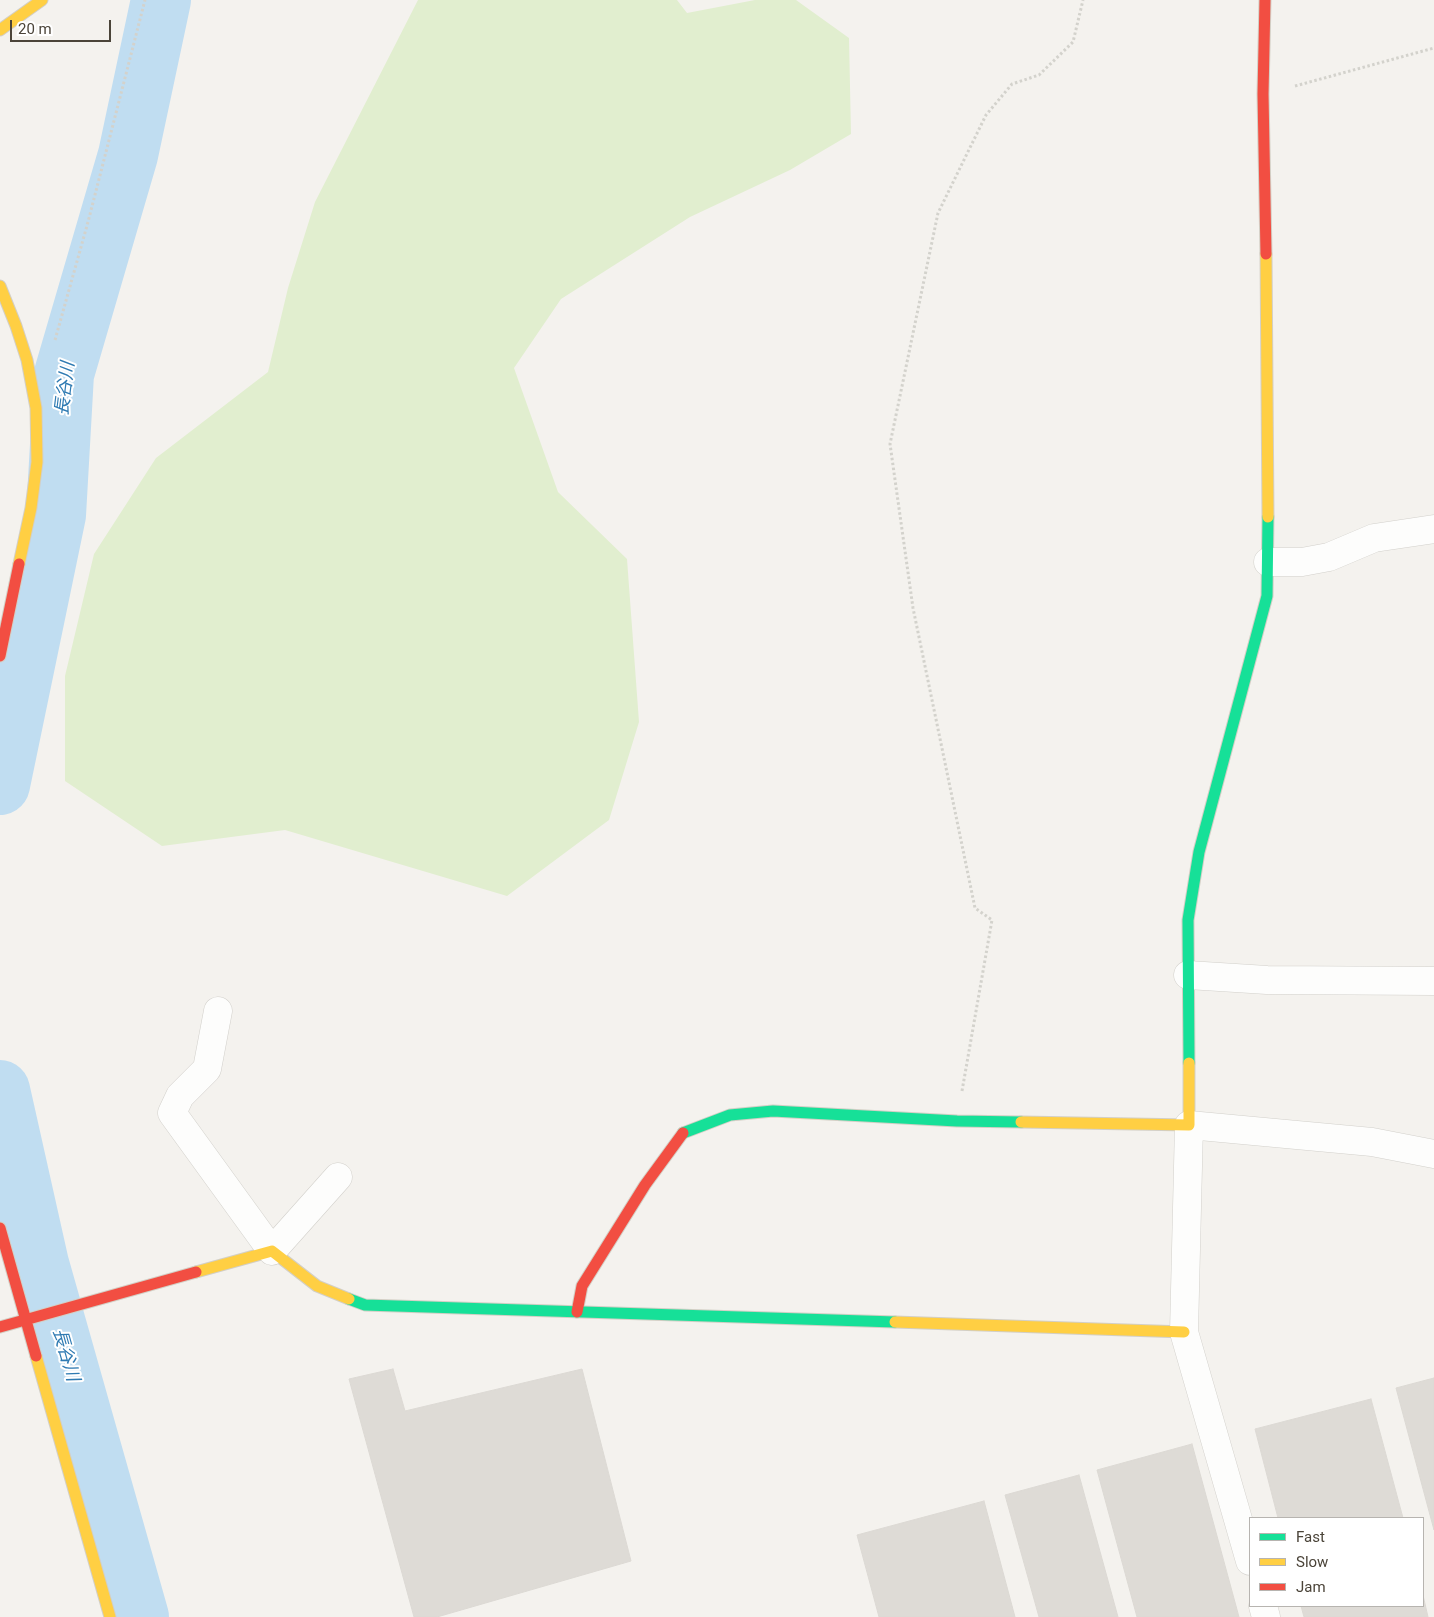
<!DOCTYPE html>
<html>
<head>
<meta charset="utf-8">
<style>
  body { margin:0 }
  #map { position:relative; width:1434px; height:1617px; overflow:hidden; background:#f4f2ee; font-family:Roboto,sans-serif }
  canvas { display:block }
  .legend { position:absolute; left:1249px; top:1517px; width:175px; height:90px; box-sizing:border-box; background:#fff; border:1px solid #b7b4b0; margin:0; padding:6px 9px; list-style:none; font-size:15px; color:#4b4439 }
  .legend li { display:flex; align-items:center; gap:10px; height:25px }
  .legend b { width:25px; border:1px solid #b7b4b0 }
  .scale { position:absolute; left:10px; top:20px; width:101px; height:22px; box-sizing:border-box; border:2px solid #4b4439; border-top:0; padding-left:6px; font-size:15px; line-height:18px; white-space:nowrap; color:#4b4439; -webkit-text-stroke:4px #fff; paint-order:stroke }
</style>
</head>
<body>
<div id="map">
<canvas width="1434" height="1617"></canvas>
<ul class="legend">
<li><b style="height:6px;background:#16e098"></b>Fast</li>
<li><b style="height:6px;background:#ffcf43"></b>Slow</li>
<li><b style="height:6px;background:#f24e42"></b>Jam</li>
</ul>
<div class="scale">20 m</div>
</div>
<script>
const ctx = document.querySelector('canvas').getContext('2d');
ctx.lineJoin = 'round';
function fillPath(path, color) { ctx.fillStyle = color; ctx.fill(path, 'evenodd'); }
const shape = rows => new Path2D(rows.map(r => 'M' + r).join(''));
function stroke(path, color, width, dash) { ctx.strokeStyle = color; ctx.lineWidth = width; ctx.lineCap = dash ? 'butt' : 'round'; ctx.setLineDash(dash || []); ctx.stroke(path); }
function write(font, color, halo, rows, align = 'center') {
  ctx.font = font + ' Roboto,"Noto Sans JP",sans-serif'; ctx.lineWidth = 4; ctx.setLineDash([]); ctx.textBaseline = 'middle'; ctx.strokeStyle = halo; ctx.fillStyle = color; for (const [text, x, y, turn = 0] of rows) {
    ctx.save(); ctx.translate(x, y); ctx.rotate((+turn || 0) * Math.PI / 180); ctx.textAlign = isNaN(turn) ? turn : align; if (halo) ctx.strokeText(text, 0, 0); ctx.fillText(text, 0, 0); ctx.restore();
  }
}
const green = shape([
  [418,0,677,0,687,13,755,0,796,0,849,38,851,134,790,170,690,217,561,299,514,368,558,492,627,559,639,722,609,820,507,896,285,830,162,846,65,781,65,676,94,554,156,458,268,372,288,288,315,202]
]);
const river = shape([
  [0,785,56,515,64,374,128,155,161,0],
  [0,1090,39,1264,139,1617]
]);
const building = shape([
  [393,1369,405,1411,582,1369,631,1561,437,1617,414,1617,349,1379,393,1369],
  [1434,1378,1434,1530,1396,1388,1434,1378],
  [1371,1399,1403,1518,1278,1518,1255,1429,1371,1399],
  [1192,1444,1239,1617,1137,1617,1097,1470,1192,1444],
  [1079,1475,1118,1617,1039,1617,1005,1495,1079,1475],
  [984,1501,1015,1617,879,1617,857,1535,984,1501],
  [1423,1595,1428,1617,1304,1617,1301,1606,1423,1606,1423,1595]
]);
const path = shape([
  [1295,86,1434,48],
  [55,340,88,222,145,0],
  [962,1091,992,920,975,908,913,608,890,444,938,213,986,115,1012,84,1039,75,1073,42,1083,0]
]);
const street = shape([
  [1268,562,1302,562,1329,557,1374,538,1434,529],
  [1188,975,1267,980,1434,981],
  [218,1011,207,1069,180,1096,172,1113,272,1251,338,1177],
  [1250,1561,1184,1332,1189,1125,1372,1142,1434,1154],
  [1263,1606,1266,1617]
]);
const fast = shape([
  [1189,1063,1188,920,1199,852,1267,596,1268,517],
  [683,1133,730,1115,773,1111,957,1121,1021,1122],
  [349,1299,365,1305,895,1322]
]);
const slow = shape([
  [0,30,42,0],
  [1266,254,1268,517],
  [0,286,16,326,27,360,36,408,37,462,31,508,19,564],
  [1021,1122,1189,1125,1189,1063],
  [196,1272,272,1251,317,1286,349,1299],
  [895,1322,1184,1332],
  [36,1356,110,1617]
]);
const jam = shape([
  [1265,0,1263,94,1266,254],
  [0,656,19,564],
  [0,1228,36,1356],
  [577,1312,582,1286,645,1185,683,1133],
  [0,1327,196,1272]
]);
const waterNames = [
  ["長谷川",66,389,-83],
  ["長谷川",65,1355,74]
];
fillPath(green, '#e1eecf');
stroke(river, '#c0ddf1', 60);
fillPath(building, '#dedbd6');
stroke(building, '#dcd9d4', 1);
stroke(street, '#d2d0cb', 29);
stroke(fast, '#d3cfc5', 13);
stroke(slow, '#d3cfc5', 13);
stroke(jam, '#d3cfc5', 13);
stroke(path, '#d3d2cc', 3, [2.5, 2.5]);
stroke(street, '#fdfdfc', 28);
stroke(fast, '#16e098', 11);
stroke(slow, '#ffcf43', 11);
stroke(jam, '#f24e42', 11);
write('italic 18px', '#2e7ab2', '#fff', waterNames);
</script>
</body>
</html>
